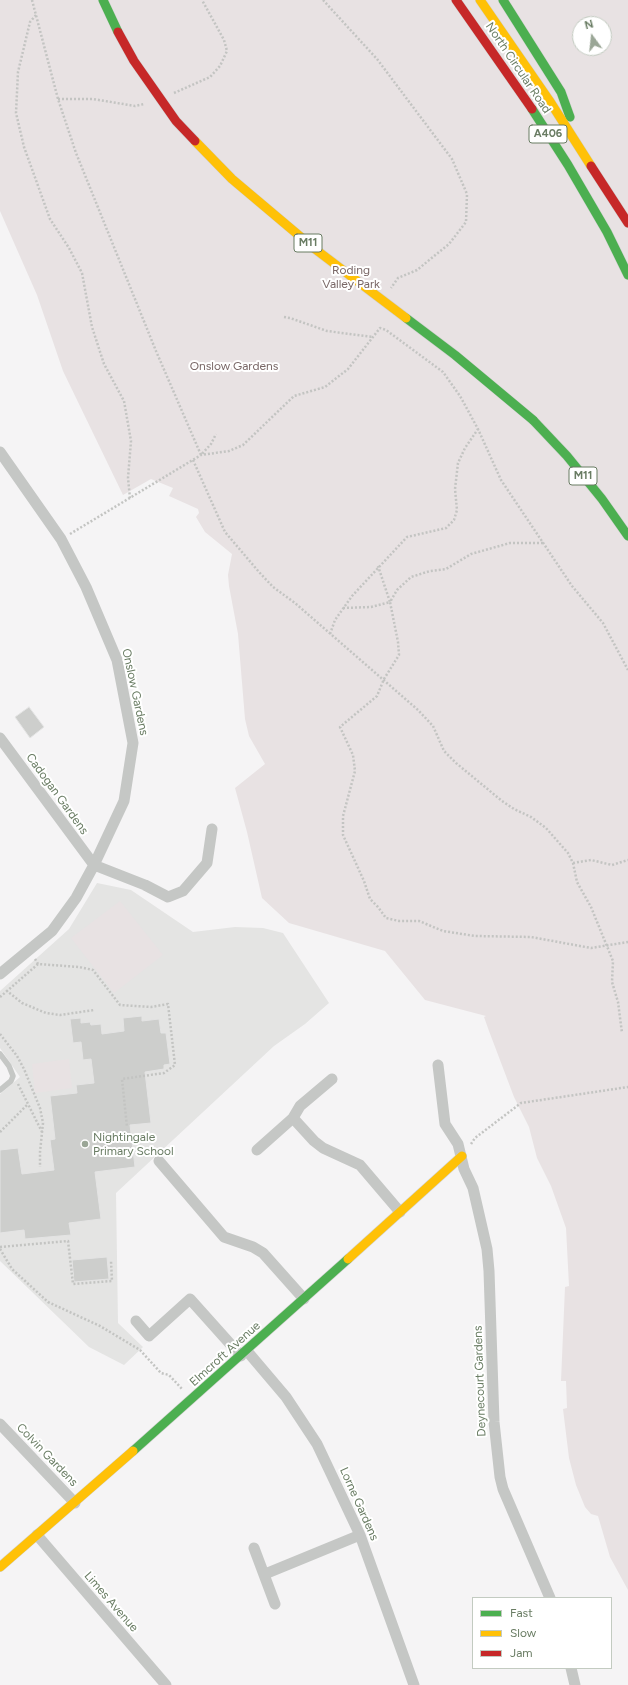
<!DOCTYPE html>
<html>
<head>
<meta charset="utf-8">
<style>
  body { margin:0 }
  #map { position:relative; width:628px; height:1685px; overflow:hidden; background:#f5f4f5; font-family:Figtree,sans-serif }
  canvas { display:block }
  .legend { position:absolute; left:472px; top:1597px; width:140px; height:72px; box-sizing:border-box; background:#fff; border:1px solid #c3cbc1; margin:0; padding:5px 7px; list-style:none; font-size:12px; color:#697c63 }
  .legend li { display:flex; align-items:center; gap:8px; height:20px }
  .legend b { width:20px; border:1px solid #c3cbc1 }
  .north { position:absolute; left:572px; top:16px; width:40px; height:40px; box-sizing:border-box; background:#fff; border:1px solid #c3cbc1; border-radius:50%; rotate:345deg; font-size:11px; font-weight:700; line-height:16px; text-align:center; color:#697c63 }
  .north::after { content:''; display:block; margin:auto; width:14px; height:18px; background:#9aa696; clip-path:polygon(50% 0,100% 100%,50% 72%,0 100%) }
</style>
</head>
<body>
<div id="map">
<canvas width="628" height="1685"></canvas>
<ul class="legend">
<li><b style="height:5px;background:#4caf50"></b>Fast</li>
<li><b style="height:5px;background:#ffc107"></b>Slow</li>
<li><b style="height:5px;background:#c62828"></b>Jam</li>
</ul>
<div class="north">N</div>
</div>
<script>
const ctx = document.querySelector('canvas').getContext('2d');
ctx.lineJoin = 'round';
function fillPath(path, color) { ctx.fillStyle = color; ctx.fill(path, 'evenodd'); }
const shape = rows => new Path2D(rows.map(r => 'M' + r).join(''));
function stroke(path, color, width, dash) { ctx.strokeStyle = color; ctx.lineWidth = width; ctx.lineCap = dash ? 'butt' : 'round'; ctx.setLineDash(dash || []); ctx.stroke(path); }
function write(font, color, halo, rows, align = 'center') {
  ctx.font = font + ' Figtree,sans-serif'; ctx.lineWidth = 4; ctx.setLineDash([]); ctx.textBaseline = 'middle'; ctx.strokeStyle = halo; ctx.fillStyle = color; for (const [text, x, y, turn = 0] of rows) {
    ctx.save(); ctx.translate(x, y); ctx.rotate((+turn || 0) * Math.PI / 180); ctx.textAlign = isNaN(turn) ? turn : align; if (halo) ctx.strokeText(text, 0, 0); ctx.fillText(text, 0, 0); ctx.restore();
  }
}
const built = shape([
  [97,883,131,890,193,932,235,927,263,928,283,933,329,1003,305,1024,274,1046,116,1193,118,1323,143,1347,124,1365,89,1347,0,1261,0,1094,20,1077,0,1048,0,991,69,929]
]);
const green = shape([
  [0,0,628,0,628,1590,610,1557,598,1516,591,1514,585,1507,576,1485,569,1458,563,1409,567,1408,566,1381,561,1381,565,1287,569,1286,566,1228,551,1186,537,1158,529,1127,514,1097,489,1031,484,1017,486,1016,425,1000,385,951,289,923,262,898,247,832,235,788,265,764,249,736,245,719,238,634,229,586,228,575,232,554,205,532,196,517,199,513,198,509,169,496,173,488,151,479,123,495,63,371,37,295,0,211],
  [580,24,604,24,604,48,580,48],
  [120,901,163,955,114,993,71,938],
  [69,1059,72,1088,35,1093,32,1064]
]);
const building = shape([
  [29,707,44,727,30,738,15,717,29,707],
  [142,1016,142,1021,159,1019,161,1033,166,1033,170,1064,164,1065,164,1069,145,1072,151,1123,130,1125,135,1167,95,1172,101,1219,69,1223,71,1235,25,1239,24,1230,0,1233,0,1150,18,1148,22,1174,54,1170,50,1140,55,1139,50,1096,77,1093,76,1085,94,1083,91,1059,83,1060,81,1042,73,1043,70,1019,81,1018,81,1023,90,1022,91,1025,101,1024,102,1034,124,1031,123,1018,142,1016],
  [107,1257,109,1279,74,1282,72,1260,107,1257]
]);
const path = shape([
  [32,0,58,99,76,153,156,351,201,455,211,444,216,434],
  [323,0,377,59,452,159,467,194,466,222,449,244,417,270,398,278,391,288],
  [36,15,30,22,18,72,16,113,24,147,50,219,69,248,82,273,92,327,104,364,124,401,131,441,128,478,130,498],
  [174,93,210,77,220,66,227,51,224,40,202,0],
  [58,99,93,99,135,106,144,104],
  [284,317,290,318,327,331,373,337],
  [193,460,225,532,259,572,273,587,295,603,418,710,433,726,444,751,456,763,502,801,514,809,531,817,546,828,568,853,573,863,577,882,591,907,613,961,612,982,618,1002,622,1033],
  [70,534,201,455,229,451,243,445,294,396,325,387,348,369,380,328,386,330,443,372,460,396,478,429,501,480,572,586,603,623,628,670],
  [543,543,510,543,471,554,446,569,430,571,411,577,397,590,390,602,398,642,399,655,384,679,377,696,340,727,353,755,355,771,343,816,343,835,364,881,370,899,378,907,386,918,399,921,419,921,443,931,475,936,531,937,591,948,628,942],
  [343,608,371,607,390,602,378,566],
  [330,634,335,620,352,596,407,537,446,528,454,520,457,510,455,489,458,463,465,448,478,429],
  [573,863,591,860,612,865,628,860],
  [35,959,38,964,79,967,93,970,120,1005,151,1007,168,1004,175,1065,164,1073,122,1079,127,1127],
  [38,964,7,991,22,1003,46,1013,60,1015,94,1010],
  [0,997,7,991],
  [0,1034,17,1056,24,1069,40,1108,43,1123,40,1152,40,1167],
  [18,1084,42,1132],
  [0,1132,28,1104],
  [471,1144,475,1138,521,1103,628,1087],
  [0,1247,68,1241,73,1284,112,1281,111,1261],
  [0,1249,12,1269,48,1302,100,1326,140,1350,161,1373,169,1375,183,1390]
]);
const lane = shape([
  [0,1054,9,1066,13,1076,11,1081,0,1090]
]);
const street = shape([
  [0,452,61,539,86,587,117,660,133,743,124,801,94,865,76,898,52,931,0,974],
  [0,738,94,865],
  [94,865,145,885,168,897,183,891,207,863,212,829],
  [438,1065,445,1124,458,1144,464,1169,473,1188,487,1249,489,1271,494,1422,500,1477,503,1489,550,1598],
  [293,1118,314,1141,323,1148,360,1165,400,1212],
  [257,1150,293,1118,300,1106,332,1079],
  [159,1161,224,1237,253,1247,263,1253,304,1299],
  [136,1321,149,1336,190,1299,241,1356],
  [247,1351,286,1397,317,1444,360,1535,414,1685],
  [0,1424,75,1503],
  [37,1535,166,1685],
  [254,1548,275,1604],
  [265,1574,360,1535],
  [571,1668,575,1685]
]);
const fast = shape([
  [103,0,118,32],
  [503,0,561,92,570,117],
  [532,109,568,165,607,232,628,275],
  [533,420,567,456,602,499,628,536],
  [133,1451,348,1259]
]);
const slow = shape([
  [480,0,549,100,591,166],
  [348,1259,462,1156],
  [0,1567,133,1451]
]);
const jam = shape([
  [456,0,532,109],
  [591,166,628,223]
]);
const fastBridge = shape([
  [406,318,455,355,533,420]
]);
const slowBridge = shape([
  [195,141,232,179,315,249,406,318]
]);
const jamBridge = shape([
  [118,32,134,61,176,121,195,141]
]);
const markers = [
  [85,1144,4,"#9aa696"]
];
const shields = [
  [548,134,38],
  [308,243,28],
  [583,476,28]
];
const shieldNames = [
  ["A406",548,134],
  ["M11",308,243],
  ["M11",583,476]
];
const streetNames = [
  ["North Circular Road",518,68,56],
  ["Onslow Gardens",135,692,78],
  ["Cadogan Gardens",57,794,54],
  ["Elmcroft Avenue",225,1354,-42],
  ["Deynecourt Gardens",480,1381,-92],
  ["Colvin Gardens",47,1455,46],
  ["Lorne Gardens",359,1504,66],
  ["Limes Avenue",111,1602,49]
];
const parkNames = [
  ["Roding",351,270],
  ["Valley Park",351,284],
  ["Onslow Gardens",234,366]
];
const poiNames = [
  ["Nightingale",93,1137],
  ["Primary School",93,1151]
];
fillPath(built, '#e4e4e3');
fillPath(green, '#e8e2e3');
fillPath(building, '#cdcecc');
stroke(building, '#e4e4e4', 1);
stroke(fast, '#d1d2d0', 10);
stroke(slow, '#d1d2d0', 10);
stroke(jam, '#d1d2d0', 10);
stroke(path, '#c3c4c2', 2.5, [2, 2]);
stroke(lane, '#c5c7c5', 5.5);
stroke(street, '#c5c7c5', 11);
stroke(fast, '#4caf50', 9);
stroke(slow, '#ffc107', 9);
stroke(jam, '#c62828', 9);
stroke(fastBridge, '#d0d0d0', 10, []);
stroke(slowBridge, '#d0d0d0', 10, []);
stroke(jamBridge, '#d0d0d0', 10, []);
stroke(fastBridge, '#4caf50', 9);
stroke(slowBridge, '#ffc107', 9);
stroke(jamBridge, '#c62828', 9);
for (const [x, y, r, color] of markers) { const dot = new Path2D(); dot.arc(x, y, r, 0, 2 * Math.PI); ctx.fillStyle = color; ctx.fill(dot); stroke(dot, '#fff', 1.5); }
for (const [x, y, w] of shields) { const box = new Path2D(); box.roundRect(x - w / 2, y - 9, w, 18, 3); ctx.fillStyle = '#fff'; ctx.fill(box); stroke(box, '#697c63', 1); }
write('bold 11px', '#697c63', null, shieldNames);
write('12px', '#697c63', '#fff', streetNames);
write('12px', '#796766', '#fff', parkNames);
write('12px', '#697c63', '#fff', poiNames, 'left');
</script>
</body>
</html>
